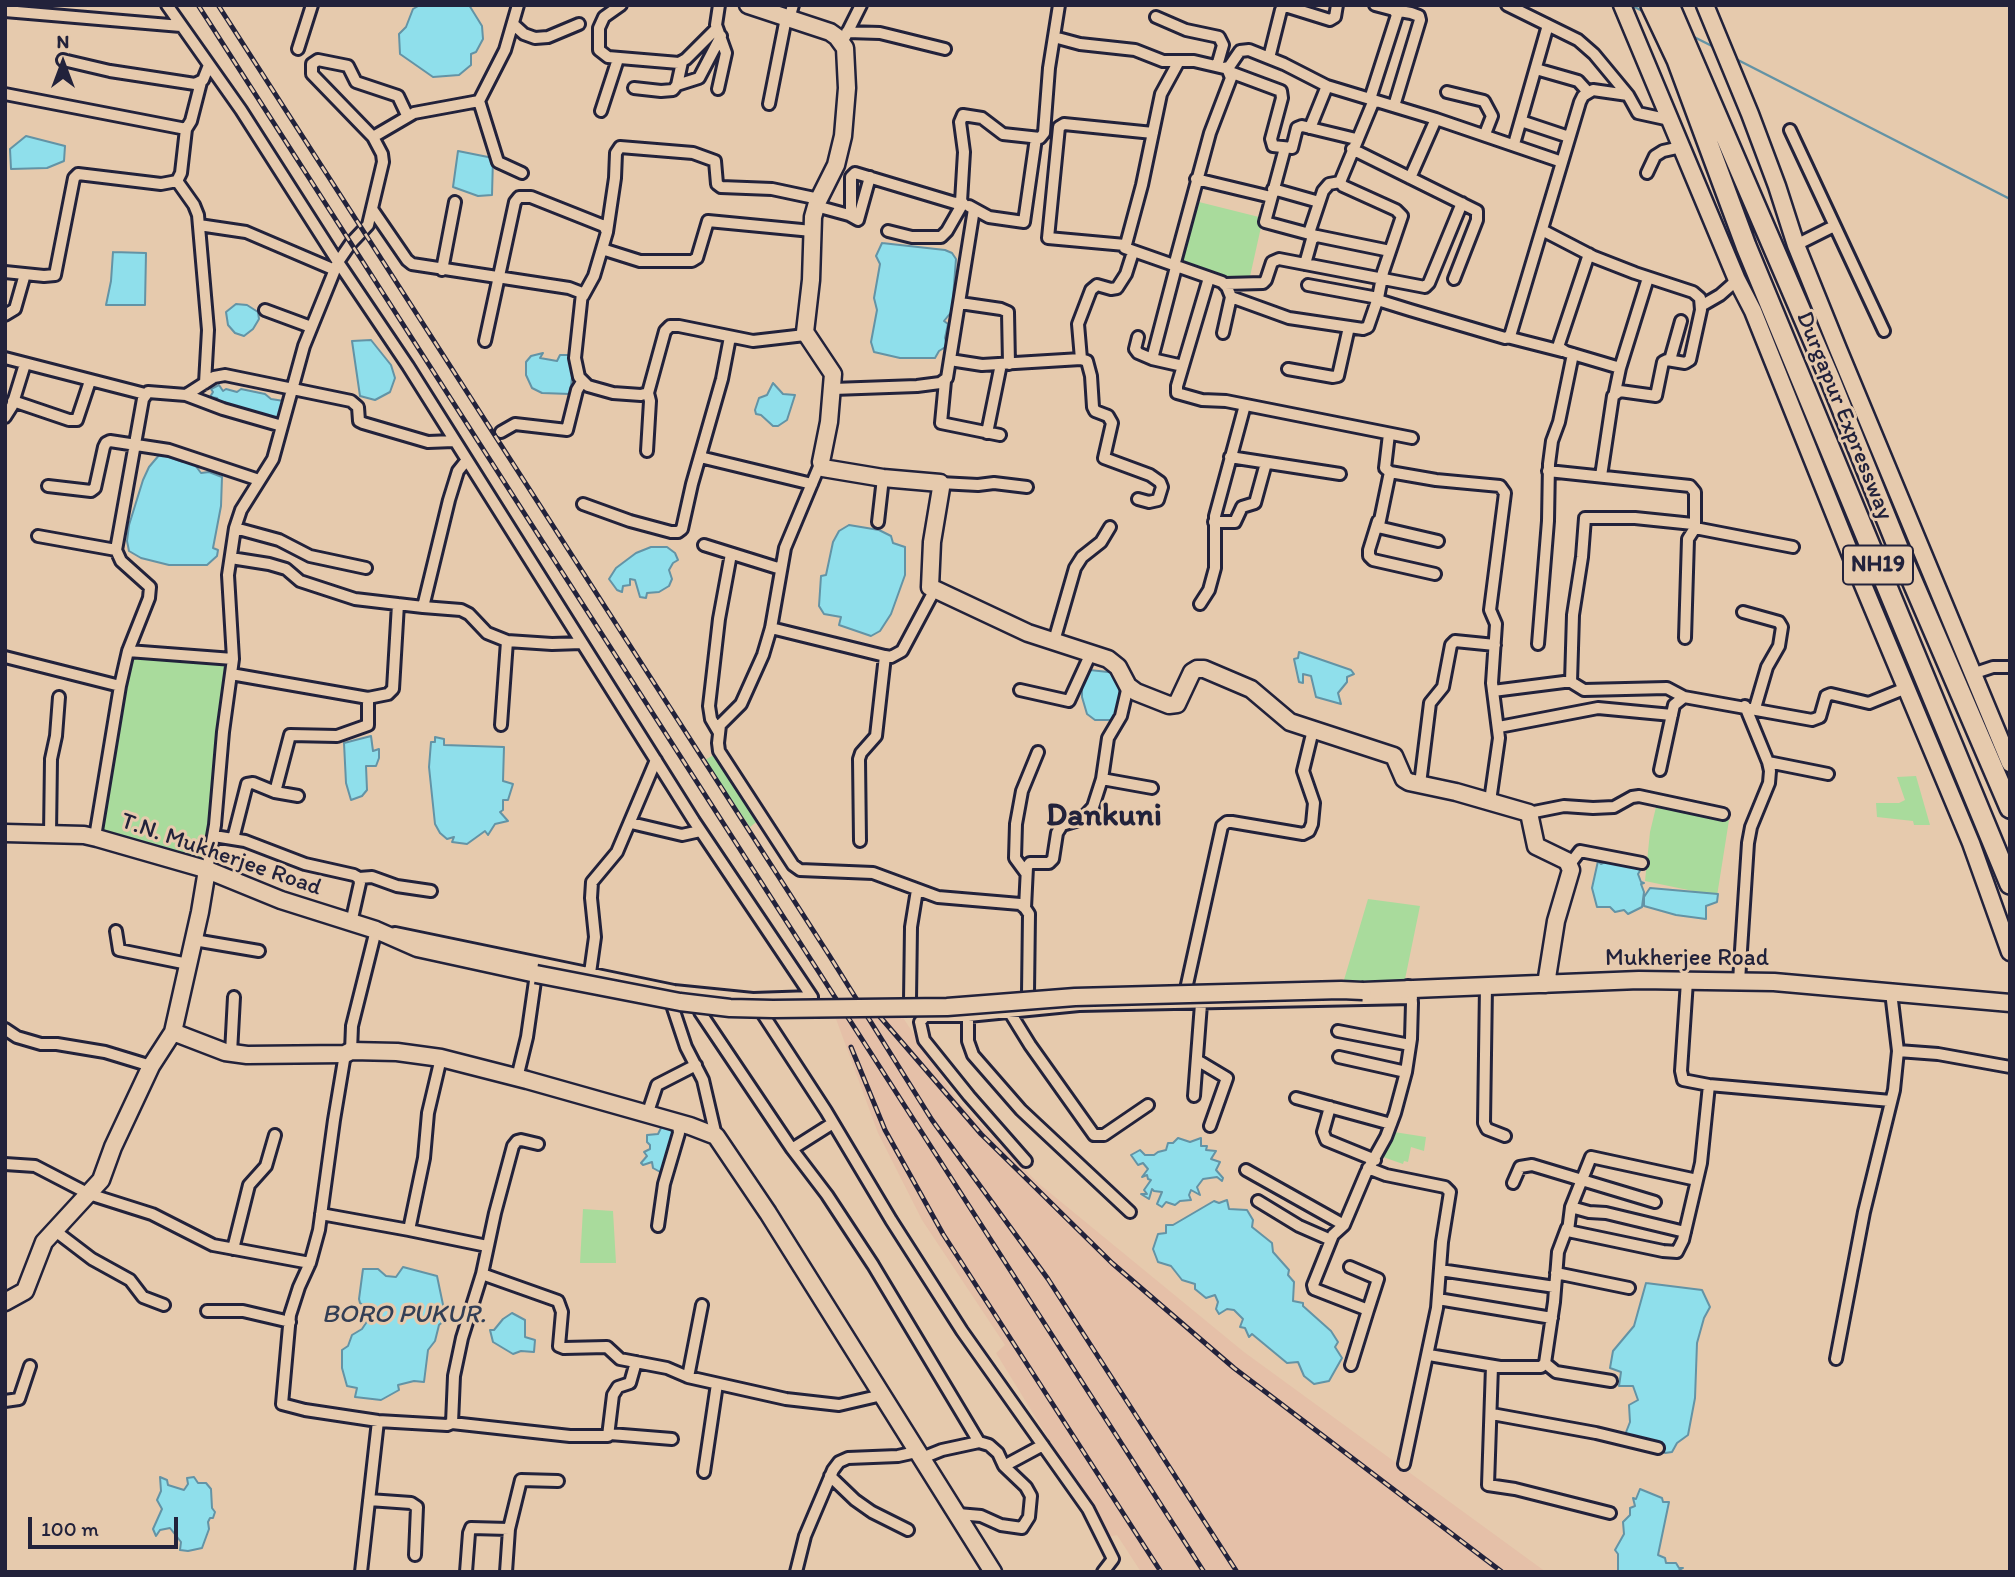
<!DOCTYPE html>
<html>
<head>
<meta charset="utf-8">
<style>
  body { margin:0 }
  #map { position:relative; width:2015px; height:1577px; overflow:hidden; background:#e6caad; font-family:Itim,sans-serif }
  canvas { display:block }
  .frame { position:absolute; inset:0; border:7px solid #22223b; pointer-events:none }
  .north { position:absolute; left:28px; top:28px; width:70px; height:70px; -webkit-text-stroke:5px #e6caad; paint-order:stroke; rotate:0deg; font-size:19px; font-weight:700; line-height:28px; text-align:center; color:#22223b }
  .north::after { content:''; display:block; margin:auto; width:24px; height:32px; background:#22223b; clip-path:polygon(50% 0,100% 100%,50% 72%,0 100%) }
  .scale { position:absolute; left:28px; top:1517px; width:150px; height:32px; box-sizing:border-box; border:4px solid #22223b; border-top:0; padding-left:9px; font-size:21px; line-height:24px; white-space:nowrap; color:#22223b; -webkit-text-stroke:5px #e6caad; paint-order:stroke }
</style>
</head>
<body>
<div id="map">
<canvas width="2015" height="1577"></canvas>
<div class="frame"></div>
<div class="north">N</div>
<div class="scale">100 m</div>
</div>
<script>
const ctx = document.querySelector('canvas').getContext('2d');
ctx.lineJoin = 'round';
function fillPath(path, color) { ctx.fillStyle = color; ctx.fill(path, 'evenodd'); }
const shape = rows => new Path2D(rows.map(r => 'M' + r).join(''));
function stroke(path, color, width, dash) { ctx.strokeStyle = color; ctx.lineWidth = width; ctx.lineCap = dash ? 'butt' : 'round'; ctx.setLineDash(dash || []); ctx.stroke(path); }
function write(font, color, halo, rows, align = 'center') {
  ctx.font = font + ' Itim,sans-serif'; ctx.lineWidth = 6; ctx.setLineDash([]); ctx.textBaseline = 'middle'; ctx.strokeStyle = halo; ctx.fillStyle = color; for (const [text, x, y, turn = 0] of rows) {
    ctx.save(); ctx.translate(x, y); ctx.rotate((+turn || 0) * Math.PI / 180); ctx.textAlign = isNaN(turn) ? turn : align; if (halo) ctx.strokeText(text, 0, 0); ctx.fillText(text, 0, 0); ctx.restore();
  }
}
const built = shape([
  [898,1010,958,1101,1038,1183,1244,1352,1546,1572,1141,1572,1117,1535,1109,1537,996,1353,1005,1345,922,1220,878,1133,836,1019]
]);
const green = shape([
  [1195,201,1263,218,1249,281,1180,265],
  [128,651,233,659,205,869,95,837],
  [717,753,759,820,750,827,705,760],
  [1916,776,1930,825,1914,825,1913,821,1877,817,1876,803,1899,803,1905,800,1897,777],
  [1657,803,1729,820,1717,896,1645,881,1650,832],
  [1368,899,1420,906,1403,989,1341,990],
  [1394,1132,1426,1137,1424,1151,1411,1147,1408,1162,1404,1161,1403,1164,1383,1157],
  [583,1209,613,1211,616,1263,580,1263]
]);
const water = shape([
  [420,5,469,5,482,26,483,39,476,52,471,54,471,65,459,75,433,77,400,54,399,34,406,27,413,9,420,5],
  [26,136,65,146,64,161,47,168,11,169,10,149,26,136],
  [458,151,493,158,492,195,478,196,453,187,458,151],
  [882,243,945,250,952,253,956,259,952,311,944,321,948,324,945,338,947,346,939,351,935,358,900,358,874,352,871,342,877,310,874,298,880,264,876,256,882,243],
  [113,252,146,253,145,305,106,305,111,281,113,252],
  [236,304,247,305,258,312,259,319,253,329,244,336,235,333,228,325,226,312,236,304],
  [371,340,391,365,395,378,390,392,375,400,360,396,352,341,371,340],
  [543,353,540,358,557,361,560,355,571,355,573,369,570,394,542,393,532,388,526,375,526,362,531,356,543,353],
  [773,383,783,394,795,395,787,420,778,426,773,426,761,415,756,414,755,410,759,398,767,395,773,383],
  [219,385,223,391,226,389,237,392,241,389,265,394,271,399,284,401,282,419,276,421,249,414,245,409,229,405,222,407,217,398,210,397,213,392,211,389,219,385],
  [160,454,183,462,192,461,201,473,209,472,222,477,221,506,213,548,218,550,217,556,207,565,169,565,141,558,129,551,127,541,129,525,143,480,149,467,160,454],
  [849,525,879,530,891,536,893,543,905,547,905,575,891,614,880,631,871,636,839,625,841,617,824,614,819,606,821,576,826,575,833,542,839,531,849,525],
  [651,547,667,547,675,553,678,560,673,563,669,570,672,579,669,586,659,592,647,593,646,598,640,597,635,580,630,579,630,585,623,586,622,592,617,590,609,579,616,568,636,553,651,547],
  [1299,652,1351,670,1354,674,1347,677,1347,682,1338,693,1341,704,1316,697,1311,676,1303,674,1303,683,1299,682,1294,659,1298,658,1299,652],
  [1090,670,1117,673,1120,686,1117,720,1095,720,1087,714,1082,697,1082,686,1090,670],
  [371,736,373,751,379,749,379,758,376,766,366,766,367,790,362,796,351,800,346,783,344,743,371,736],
  [435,737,444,739,444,745,504,747,503,781,513,784,508,800,503,800,503,810,500,812,508,821,495,824,488,835,485,831,467,844,452,842,454,837,447,839,440,833,435,824,429,767,431,742,435,742,435,737],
  [1598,861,1601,864,1605,862,1641,869,1638,874,1641,882,1644,883,1641,884,1644,892,1642,907,1628,914,1624,910,1615,912,1610,907,1597,907,1592,888,1598,861],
  [1650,888,1718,894,1717,902,1706,906,1706,919,1676,915,1644,906,1644,897,1650,888],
  [662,1126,675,1132,662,1173,653,1168,652,1162,643,1165,641,1163,647,1156,644,1152,650,1149,650,1145,647,1142,647,1135,658,1134,662,1126],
  [1178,1138,1190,1142,1201,1138,1201,1146,1207,1146,1206,1150,1216,1151,1211,1159,1220,1162,1216,1170,1223,1178,1222,1181,1217,1177,1203,1179,1197,1187,1200,1195,1191,1190,1189,1195,1191,1200,1180,1201,1175,1205,1166,1202,1162,1207,1157,1204,1162,1192,1154,1191,1152,1189,1149,1199,1141,1194,1147,1194,1144,1190,1151,1180,1148,1179,1147,1175,1142,1177,1148,1169,1143,1163,1138,1165,1131,1155,1140,1150,1145,1155,1154,1155,1158,1152,1166,1150,1168,1143,1173,1143,1178,1138],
  [1227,1200,1229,1209,1247,1210,1253,1220,1252,1227,1272,1243,1273,1252,1289,1270,1288,1275,1294,1282,1293,1301,1303,1303,1303,1306,1331,1331,1338,1342,1335,1347,1342,1358,1329,1381,1314,1384,1304,1376,1298,1362,1287,1363,1252,1334,1249,1337,1245,1328,1240,1327,1243,1319,1234,1310,1227,1309,1219,1314,1216,1309,1218,1302,1215,1295,1206,1298,1195,1289,1195,1284,1182,1280,1171,1266,1158,1262,1153,1249,1158,1234,1166,1233,1166,1225,1173,1225,1214,1201,1219,1203,1227,1200],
  [403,1267,437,1276,446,1319,439,1325,435,1341,428,1350,424,1382,414,1381,398,1385,399,1390,381,1400,355,1397,357,1388,347,1386,342,1368,342,1350,348,1346,352,1335,362,1329,368,1320,365,1306,360,1303,359,1299,363,1269,378,1269,386,1276,396,1277,403,1267],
  [1646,1283,1702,1290,1710,1307,1704,1318,1697,1343,1695,1398,1688,1435,1677,1443,1672,1452,1665,1453,1662,1448,1623,1440,1630,1422,1629,1405,1638,1400,1633,1386,1619,1386,1621,1372,1610,1368,1613,1351,1634,1326,1646,1283],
  [512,1313,525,1320,525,1337,535,1340,534,1352,521,1351,513,1354,493,1342,490,1330,494,1330,503,1319,512,1313],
  [160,1477,167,1480,168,1485,184,1490,188,1484,187,1478,194,1477,198,1483,206,1483,211,1489,212,1508,215,1512,213,1518,210,1518,208,1522,209,1529,202,1548,188,1551,180,1550,181,1542,170,1528,160,1530,156,1536,153,1529,162,1509,157,1500,161,1491,160,1477],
  [1640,1489,1662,1498,1663,1502,1669,1502,1658,1555,1665,1558,1666,1563,1676,1563,1679,1568,1683,1568,1676,1572,1618,1571,1618,1554,1615,1550,1624,1534,1623,1522,1630,1515,1630,1508,1635,1506,1633,1498,1636,1499,1640,1489]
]);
const stream = shape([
  [1631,5,1644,12],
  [1690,35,1716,48],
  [1734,58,2010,199]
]);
const street = shape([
  [167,5,241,110,338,262,408,366,694,821,812,997,753,999],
  [621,5,604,17,599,28,599,50,608,57,679,63,686,59,717,28],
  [1507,5,1578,40,1594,54,1628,95,1638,113,1670,120],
  [5,11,181,26],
  [1156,17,1186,30,1219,37,1223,45,1217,66],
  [789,19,793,5],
  [513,24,524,34,535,38,548,37,579,24],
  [847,32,880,33,945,49],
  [845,37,861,5],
  [1054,37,1080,44,1135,50,1163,61,1194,61,1224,68,1229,67,1240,51,1249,50,1284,64,1327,86,1436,119,1562,162],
  [298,49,312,5],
  [1269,58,1281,10,1285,6,1330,20,1335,17,1337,5],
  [63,60,110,71,195,84,203,80,209,65],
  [1179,61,1161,94,1142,185,1125,248,1222,282,1227,287,1231,297,1289,318,1363,329,1368,327,1378,298,1308,285],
  [1536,69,1578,81,1588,92],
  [1230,72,1281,91,1282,98,1271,139,1273,146,1292,148,1297,128,1302,126,1356,139],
  [677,85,699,78,721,36],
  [634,88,661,91,673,90,677,85,682,62],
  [718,89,726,53,716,25,719,5],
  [1447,92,1484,101,1492,116,1485,134],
  [5,94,186,129,191,121,201,82],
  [1370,99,1397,15,1394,10,1375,5],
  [1374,100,1340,182,1343,186,1396,210,1402,216,1383,272,1378,298,1381,301,1410,310,1505,338,1510,336,1580,102,1583,96,1593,90,1628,95],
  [479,101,498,162,522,173],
  [769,104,786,18],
  [1394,106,1420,20,1419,16,1411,13,1394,10],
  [601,111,618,59],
  [1521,121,1569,137],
  [1310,128,1327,86],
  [1790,130,1884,331],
  [373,137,414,113,479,101,505,50,518,5],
  [1514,144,1548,25],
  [1285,148,1265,222,1317,236],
  [1352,149,1477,211,1477,220,1454,279],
  [1647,173,1655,156,1663,151,1681,147],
  [1410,178,1436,119],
  [1196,179,1271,197],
  [177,181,194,205,198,215,208,330,205,383],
  [1273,189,1319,202],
  [816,206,849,215,851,212,851,177,855,173,955,203,961,202,964,152,960,122,963,115,982,118,1003,134,1040,138,1044,133,1049,68,1059,5],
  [969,206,989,217,1024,222,1036,138],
  [372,209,407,260,412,264,569,288,582,293,575,358,579,377,588,386,613,393,641,395,648,393,665,331,670,326,679,326,753,341,805,335],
  [849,215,858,220,870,177],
  [199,225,246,232,335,270],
  [1542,230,1594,257,1635,273,1693,292,1700,298,1701,310,1690,360,1685,363,1667,360,1663,362,1656,396,1620,391,1613,396,1601,476],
  [888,231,912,237,941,237,947,231,963,203],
  [607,232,615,178,616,153,620,147,693,153,715,161,717,184,721,187,772,189,819,199],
  [1309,233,1323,191,1329,184,1340,182],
  [1125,245,1048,238,1059,127,1064,124,1153,133],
  [1796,245,1834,226],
  [602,249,640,261,692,261,697,258,708,221,812,231],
  [1589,254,1558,347,1566,352,1620,368,1615,392],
  [1305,264,1312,239,1317,236,1390,251],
  [1174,266,1210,133,1231,78,1227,68],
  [442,270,455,202],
  [5,272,44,276,55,275,74,178,78,174,161,184,177,181,181,173,186,129],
  [1209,278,1177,386,1177,393,1202,400,1226,401,1412,438],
  [1225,284,1263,283,1266,280,1272,262,1279,259,1425,287,1429,283,1462,203],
  [960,303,1001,309,1008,312,1009,364],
  [1701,306,1720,295,1737,280],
  [265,310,311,327],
  [5,315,15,309,25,274],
  [1223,333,1231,297],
  [1138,337,1135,349,1138,353,1152,359,1183,366],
  [1507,337,1562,351],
  [485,341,515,202,519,197,531,197,604,226,607,232,594,276,583,296],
  [5,358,145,394],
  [1081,359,1078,324,1091,290,1097,285,1111,289,1117,288,1126,274,1133,252],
  [1152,359,1176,267],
  [950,360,982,365,1081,359,1087,361,1091,376,1093,407,1095,411,1108,416,1112,423,1104,458,1150,475,1160,482,1162,487,1158,500,1149,502,1138,499],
  [1670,360,1681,321],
  [1620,368,1648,278],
  [1288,369,1333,377,1338,376,1349,327],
  [945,381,941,423,1000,435],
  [833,389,917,386,940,383,947,378,974,209],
  [186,395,223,409,282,426],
  [13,401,69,420,77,420,90,381],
  [5,417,12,406,25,364],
  [501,432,515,424,567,430,577,390,582,382],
  [987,433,1001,364],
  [1389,434,1385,468,1390,472,1436,480,1500,486,1505,493,1490,610,1496,624,1492,683,1499,738,1490,801],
  [647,451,650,401,648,393],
  [700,457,812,484],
  [1230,457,1340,474],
  [821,462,785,548,771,628,763,655,741,704,720,725,718,743,719,751,793,865,800,870,873,873,938,897,1020,904,1025,908,1029,914,1028,993],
  [1548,471,1690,486,1695,492,1695,528,1793,547],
  [1390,472,1379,525,1382,528,1438,541],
  [940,483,978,485,994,483,1027,487],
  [48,486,91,491,95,488,104,447,106,443,110,441,169,450,259,480],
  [583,504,630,521,671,532,678,532,682,529,692,484,722,379,730,337],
  [1378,521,1369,550,1369,556,1373,560,1435,574],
  [878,522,883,478],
  [1214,522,1235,522,1242,507,1255,503,1266,463],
  [235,528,279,540,310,556,366,568],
  [38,536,116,550],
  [704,545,781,569],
  [231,558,269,564,286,569,300,581,355,599,423,607,449,500,458,471,466,461],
  [1200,604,1209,590,1215,568,1215,516,1245,405],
  [423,607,461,610,469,614,487,633,507,641,552,644,582,643],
  [1743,612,1779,622,1782,627,1779,646,1767,667,1755,708],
  [771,628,885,656,876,736,861,753,859,759,860,841],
  [1685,638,1688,539,1695,528],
  [1054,641,1075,568,1082,557,1101,542,1110,527],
  [1538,644,1548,521,1549,464,1552,441,1559,422,1573,354],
  [128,651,149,598,150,587,121,561,116,550,143,399,148,392,186,395,214,377,225,375,351,401,358,407,359,421,363,423,428,442,454,441],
  [885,656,891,657,902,651,934,591],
  [5,657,120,686,95,837],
  [233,659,228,575,235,528,241,510,273,459,304,346,338,262,351,243,368,225,383,162,382,154,373,137,312,74,312,64,318,60,348,66,356,82,398,96,407,115],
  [231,674,368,698,388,694,393,689,398,604],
  [1972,674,1993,667,2010,667],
  [1571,682,1573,615,1582,557,1585,518,1635,518,1693,524],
  [120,686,128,651,233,659,223,732,215,825,207,870],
  [1020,690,1069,701,1091,653],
  [1493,691,1564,682,1571,682,1584,690,1667,688,1684,697],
  [501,725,507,641],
  [1499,727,1598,708,1672,715],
  [718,731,711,719,709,706,719,619,731,554],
  [1768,762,1828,774],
  [1660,770,1674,705,1684,697,1812,720,1820,717,1826,696,1831,694,1869,703,1906,688],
  [1102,779,1152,788],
  [1420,784,1430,703,1443,687,1451,645,1455,641,1495,645],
  [275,792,290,735,337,736,368,725,368,698],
  [1529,813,1564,806,1593,808,1614,807,1632,797,1639,796,1723,814],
  [631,823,682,835,700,831],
  [50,834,51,759,56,736,59,697],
  [214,836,245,841,305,864,354,875,359,878,360,883,351,923],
  [233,839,247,784,253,783,275,792,298,796],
  [1570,864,1580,851,1642,863],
  [1026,873,1015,858,1016,824,1022,791,1038,752],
  [359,878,372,877,397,886,431,891],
  [1025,908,1027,867,1030,863,1049,863,1053,859,1057,833,1062,825,1082,819,1093,807,1102,779,1108,738,1121,716,1128,686],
  [116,931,119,950,188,964],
  [395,933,674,991,753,999,826,1111,891,1220,962,1331,1088,1509,1113,1559,1103,1572],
  [194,940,259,951],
  [590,973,595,937,591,898,592,882,617,852,656,760],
  [1687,981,1681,1071,1683,1080,1709,1085,1891,1101],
  [1739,981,1748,843,1751,827,1769,783,1770,771,1768,762,1745,706],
  [1486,986,1484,1123,1487,1129,1505,1136],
  [1186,989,1222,826,1227,822,1232,822,1303,834,1309,831,1312,824,1314,803,1303,771,1313,730],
  [910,1000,911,927,917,890],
  [673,1008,686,1047,703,1080,716,1136],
  [1009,1011,1030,1045,1094,1135,1104,1135,1148,1105],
  [700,1012,792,1149,827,1195,873,1265,979,1442,989,1445,998,1453,1004,1466],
  [968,1012,968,1041,973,1055,1021,1110,1130,1212],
  [5,1029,17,1037,41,1044,57,1044,105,1052,151,1066],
  [1338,1031,1410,1045],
  [351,1051,352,1026,376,930],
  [1898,1051,1938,1054,2010,1067],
  [231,1053,234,997],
  [1339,1057,1406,1072],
  [441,1058,428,1113,424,1158,409,1230,487,1246],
  [1197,1060,1227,1078,1210,1126],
  [517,1078,527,1037,535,981],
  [1194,1096,1201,1004],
  [1296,1098,1391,1124],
  [1330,1107,1323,1132,1326,1140,1375,1160],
  [647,1115,657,1085,696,1065],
  [538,1144,521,1140,517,1141,513,1146,495,1213,482,1274,558,1301,562,1312,559,1346,564,1348,607,1347,620,1359,667,1368,688,1377,786,1399,839,1405,882,1395],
  [792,1149,833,1123],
  [1026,1161,969,1096,924,1040,920,1022,925,1016,968,1016,1079,1005,1412,998],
  [5,1164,35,1166,89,1194,152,1214,213,1245,310,1263,319,1230,334,1120,345,1054],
  [1368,1168,1386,1175,1445,1187,1450,1192,1442,1242,1437,1308,1404,1464],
  [1246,1170,1344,1225],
  [1697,1180,1591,1157,1571,1207,1568,1231,1663,1251,1677,1252,1683,1240,1701,1163,1709,1085],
  [1513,1183,1520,1167,1532,1165,1655,1202],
  [1258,1201,1299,1226,1331,1240],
  [1571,1207,1589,1212,1606,1213,1685,1232],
  [321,1214,409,1230],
  [658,1226,664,1184,679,1133,678,1123],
  [54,1230,92,1259,130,1280,143,1297,164,1305],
  [233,1249,249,1185,266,1166,275,1135],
  [310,1263,299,1287,290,1315,282,1404,305,1410,378,1421,447,1425,452,1423,454,1376,462,1338,482,1274],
  [1350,1267,1378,1279,1368,1310],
  [1440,1270,1555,1287],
  [1556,1273,1629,1288],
  [1438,1299,1552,1318],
  [207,1311,243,1311,290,1322],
  [1429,1355,1500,1367,1541,1367,1545,1363,1554,1302,1558,1252,1567,1228],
  [1836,1359,1864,1212,1894,1090,1898,1051,1891,992],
  [1545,1363,1556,1372,1611,1381],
  [1351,1365,1368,1310,1314,1289,1313,1285,1333,1235,1344,1225,1366,1173,1386,1137,1395,1113,1406,1072,1411,1039,1412,1003,1411,989,1408,986],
  [1492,1366,1488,1485,1515,1489,1610,1513],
  [688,1377,702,1305],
  [5,1401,19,1399,30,1366],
  [1492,1414,1596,1433,1658,1448],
  [452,1423,570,1436,608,1436,613,1395,618,1387,630,1383,636,1362],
  [610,1434,672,1439],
  [922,1458,942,1450,979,1442],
  [704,1472,717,1384],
  [830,1476,855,1500,872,1512,908,1530],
  [369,1500,411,1503,417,1507,415,1555],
  [958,1514,981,1516,1001,1525,1022,1528,1029,1517,1031,1496,1026,1487,1004,1466,1043,1445],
  [361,1572,378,1421],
  [466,1572,469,1533,471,1528,509,1529,521,1480,558,1481],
  [506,1572,509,1529],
  [796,1572,805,1536,833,1470,839,1462,848,1458,898,1456,916,1452]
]);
const secondary = shape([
  [748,5,830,32,837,37,845,48,847,88,843,136,836,165,817,203,813,217,811,280,805,332,833,374,829,422,821,462,823,468,883,478,940,483,941,488,932,542,930,587,1028,633,1108,659,1118,667,1128,686,1136,692,1169,705,1177,704,1192,672,1197,669,1204,669,1251,689,1290,722,1394,756,1404,779,1409,782,1456,792,1529,813,1536,846,1567,861,1571,870,1556,921,1546,984],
  [1622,5,1737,280,1753,311,1856,568,1971,843,2010,952],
  [1705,5,1750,114,1777,186,1796,245,1838,349,2010,763],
  [5,833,84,835,97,838,205,869,281,900,376,930,417,948,536,974],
  [1363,991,1639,980,1774,982,2010,1003],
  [173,1032,225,1052,247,1055,345,1054,351,1051,397,1052,441,1058,527,1080,690,1126,716,1136,768,1213,993,1572],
  [5,1302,25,1291,44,1242,101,1180,113,1147,151,1066,173,1032,200,912,207,870]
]);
const highway = shape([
  [1651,5,1677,60,1746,246,2010,884],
  [1669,5,1830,379,1901,555,2010,808]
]);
const rail = shape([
  [198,5,1204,1572],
  [218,5,829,955,932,1120,1048,1279,1237,1572],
  [869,1004,981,1134,1112,1263,1234,1368,1502,1572],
  [851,1047,885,1130,943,1234,1161,1572]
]);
const secondaryBridge = shape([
  [536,974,680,1002,730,1008,773,1009,947,1007,1075,997,1341,990,1363,991]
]);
const shields = [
  [1878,565,70]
];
const shieldNames = [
  ["NH19",1878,565]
];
const streetNames = [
  ["Durgapur Expressway",1844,416,68],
  ["T.N. Mukherjee Road",221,855,19],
  ["Mukherjee Road",1687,959]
];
const waterNames = [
  ["BORO PUKUR.",404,1315]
];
const districtNames = [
  ["Dankuni",1104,817]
];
fillPath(built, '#e5c0a8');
fillPath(green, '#a9db9c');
fillPath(water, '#8fdfeb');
stroke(water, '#6393a5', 2);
stroke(stream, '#6393a5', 2.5);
stroke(street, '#22223b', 16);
stroke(secondary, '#22223b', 21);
stroke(highway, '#22223b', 24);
stroke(street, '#e6caad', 10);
stroke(secondary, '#e6caad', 16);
stroke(highway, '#e6caad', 19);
stroke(rail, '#22223b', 5);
stroke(rail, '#e6caad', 2.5, [8]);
stroke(secondaryBridge, '#22223b', 21, []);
stroke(secondaryBridge, '#e6caad', 16);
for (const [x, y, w] of shields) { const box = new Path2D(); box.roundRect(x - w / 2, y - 19.5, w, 39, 5); ctx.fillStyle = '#e6caad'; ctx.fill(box); stroke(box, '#22223b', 2); }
write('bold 23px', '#22223b', null, shieldNames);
write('24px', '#22223b', '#e6caad', streetNames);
write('italic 26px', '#323e55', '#e6caad', waterNames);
write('bold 32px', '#22223b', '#e6caad', districtNames);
</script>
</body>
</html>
